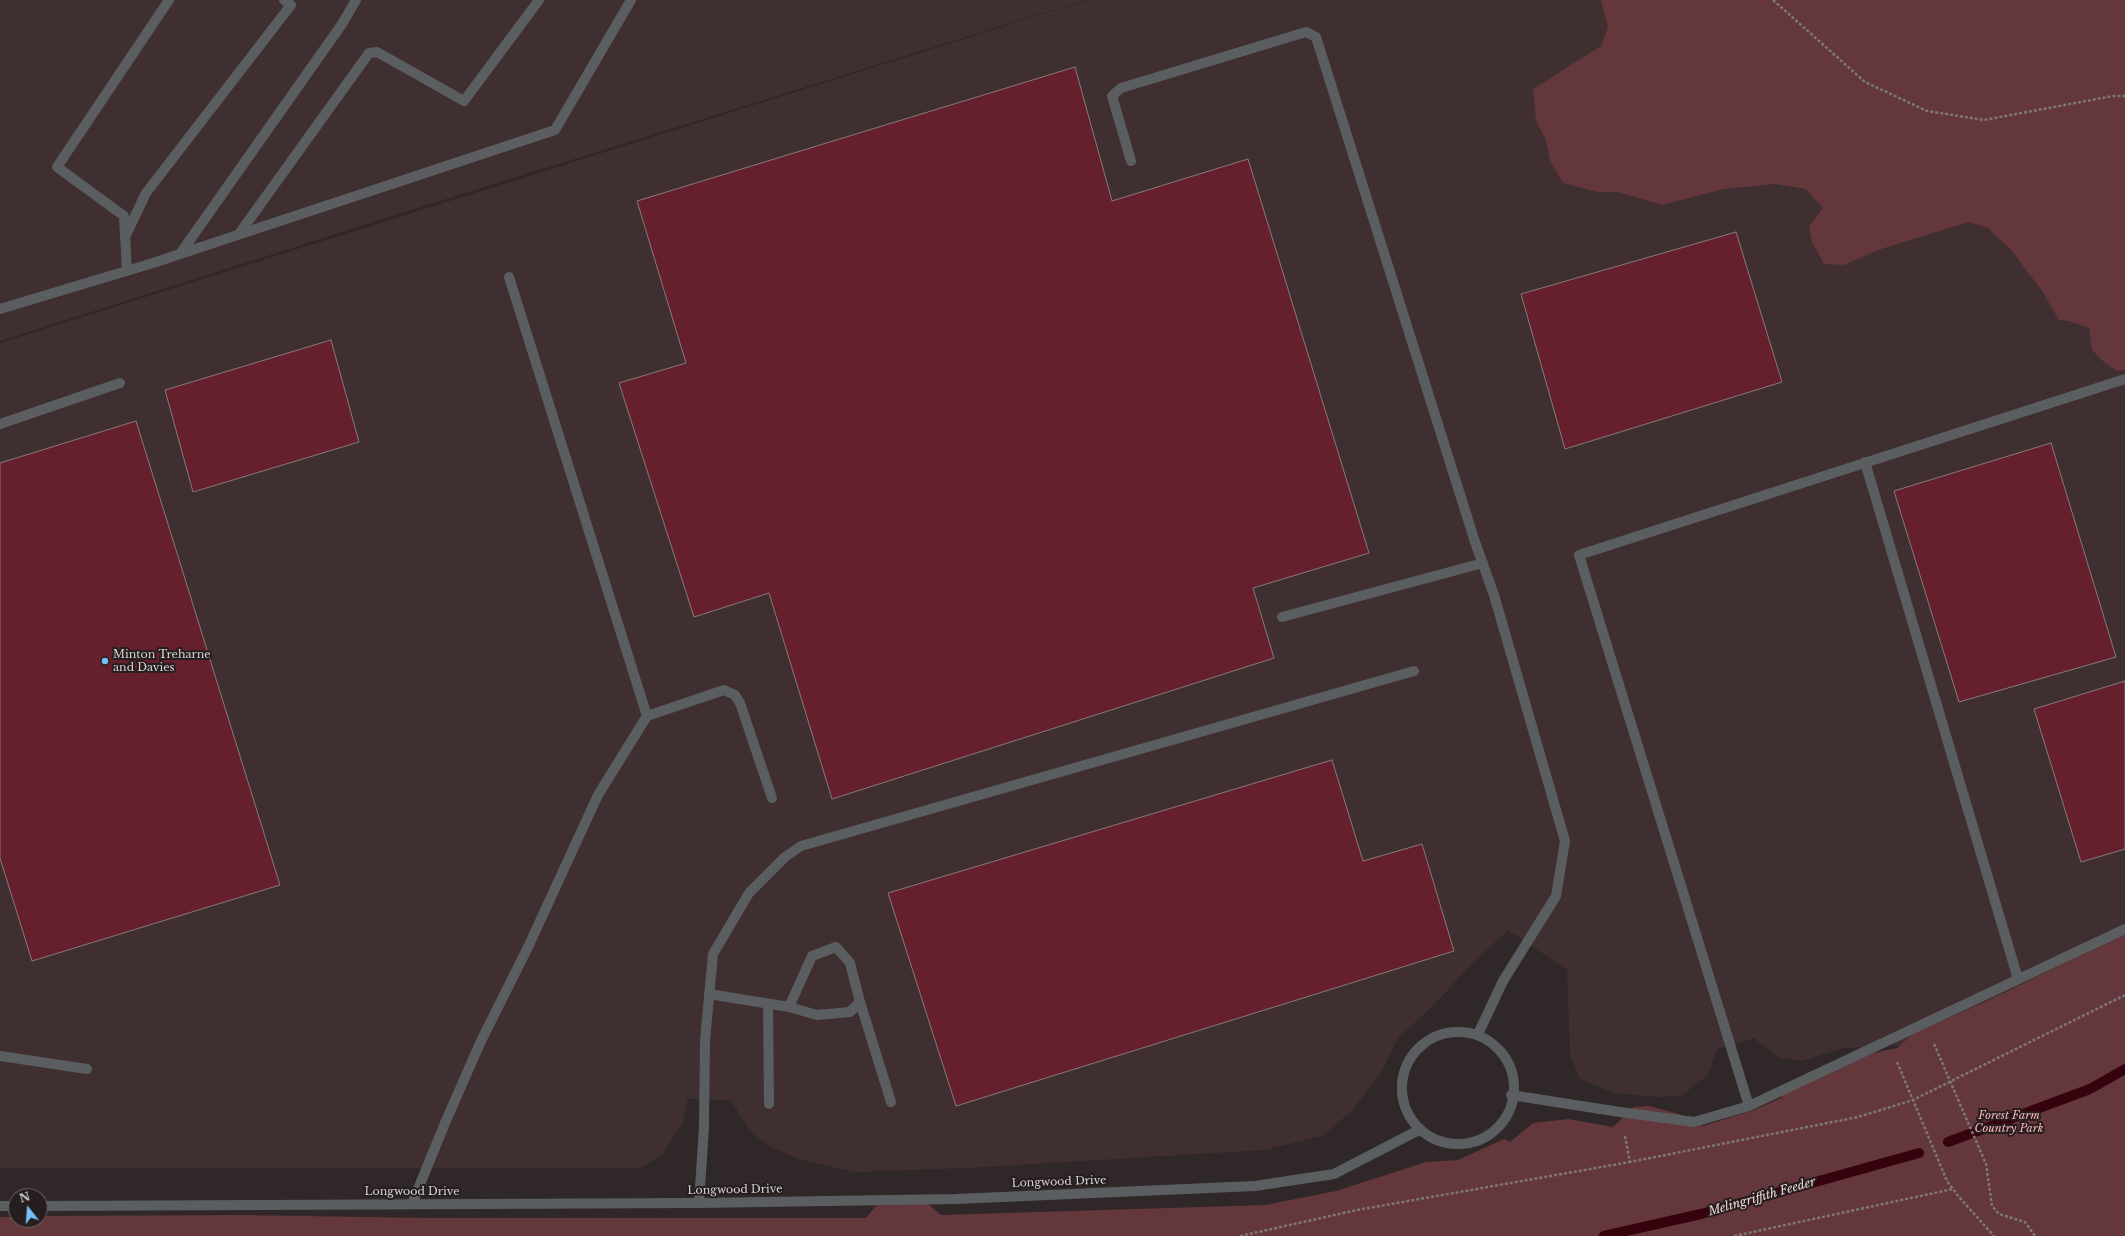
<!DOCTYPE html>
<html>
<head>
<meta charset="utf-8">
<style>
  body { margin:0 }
  #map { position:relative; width:2125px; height:1236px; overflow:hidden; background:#302728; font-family:"Libre Baskerville",serif }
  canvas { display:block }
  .north { position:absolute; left:8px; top:1188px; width:40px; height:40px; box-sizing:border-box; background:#261e1e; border:1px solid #6d6666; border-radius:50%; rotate:343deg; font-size:11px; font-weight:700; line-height:16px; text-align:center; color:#d8d3d3 }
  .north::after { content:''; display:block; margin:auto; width:14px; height:18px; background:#76c0f7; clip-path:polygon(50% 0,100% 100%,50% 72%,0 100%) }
</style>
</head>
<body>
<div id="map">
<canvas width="2125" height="1236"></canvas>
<div class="north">N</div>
</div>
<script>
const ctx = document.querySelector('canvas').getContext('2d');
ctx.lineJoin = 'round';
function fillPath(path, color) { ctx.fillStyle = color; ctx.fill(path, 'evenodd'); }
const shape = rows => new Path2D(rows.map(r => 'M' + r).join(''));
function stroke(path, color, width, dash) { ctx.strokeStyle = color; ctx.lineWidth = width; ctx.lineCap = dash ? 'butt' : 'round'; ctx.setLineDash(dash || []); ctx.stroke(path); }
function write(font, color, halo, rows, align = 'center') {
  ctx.font = font + ' "Libre Baskerville",serif'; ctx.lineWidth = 4; ctx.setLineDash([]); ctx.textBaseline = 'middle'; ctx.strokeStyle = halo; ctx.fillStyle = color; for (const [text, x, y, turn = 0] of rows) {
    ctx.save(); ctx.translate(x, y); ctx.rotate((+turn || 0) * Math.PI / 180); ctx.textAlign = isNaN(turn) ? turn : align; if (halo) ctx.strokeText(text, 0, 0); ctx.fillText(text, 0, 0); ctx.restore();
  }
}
const built = shape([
  [0,0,1085,0,433,203,0,341],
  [1087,0,1630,0,1941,176,2125,334,2125,941,1906,1045,1844,1048,1802,1061,1779,1058,1754,1038,1717,1049,1709,1074,1681,1096,1657,1097,1614,1093,1579,1078,1570,1054,1567,970,1508,930,1467,969,1434,1005,1398,1038,1381,1073,1352,1111,1322,1136,1265,1150,967,1168,854,1172,799,1159,769,1146,749,1130,731,1100,688,1099,682,1124,662,1155,640,1168,0,1168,0,343]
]);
const green = shape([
  [1601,0,2125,0,2125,370,2117,371,2104,362,2092,350,2089,328,2069,321,2059,320,2042,291,2012,251,1988,228,1969,222,1878,250,1844,265,1824,264,1812,242,1809,226,1823,208,1806,189,1775,184,1724,189,1662,205,1618,192,1597,192,1563,183,1550,161,1546,140,1536,121,1533,89,1601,46,1608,27],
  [2125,934,2125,1236,0,1236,0,1217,16,1217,16,1220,40,1220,40,1216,240,1215,428,1218,866,1218,876,1206,892,1203,927,1203,941,1215,1265,1205,1336,1191,1426,1162,1458,1160,1504,1139,1510,1142,1533,1123,1568,1119,1613,1127,1634,1107,1649,1106,1679,1114,1703,1126,1754,1110,1781,1098,1790,1085,1873,1053,1897,1048,1914,1033,1985,1002]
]);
const stream = shape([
  [1948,1142,2090,1089,2125,1069],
  [1604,1236,1701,1214,1919,1153]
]);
const building = shape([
  [1075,67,1112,201,1248,159,1369,553,1253,588,1274,658,832,799,769,593,694,617,619,383,686,363,637,201,1075,67],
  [1736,232,1782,382,1565,449,1521,294,1736,232],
  [331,340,359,442,193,492,165,390,331,340],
  [136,421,280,885,32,961,0,858,0,463,136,421],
  [2051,443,2116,657,1959,702,1894,491,2051,443],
  [2125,681,2125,849,2081,862,2034,709,2125,681],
  [1332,760,1363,861,1422,844,1454,951,956,1106,888,893,1332,760]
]);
const path = shape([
  [1773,0,1865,82,1927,111,1984,120,2113,96,2125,96],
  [1934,1044,1986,1164,1992,1206,1999,1214,2025,1222,2035,1236],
  [1897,1062,1947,1181,1959,1197,1994,1236],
  [1625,1136,1630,1162,1858,1117,1913,1100,2125,995],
  [1240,1236,1357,1210,1630,1162],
  [1734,1236,1953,1189]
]);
const service = shape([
  [1131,161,1112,96,1121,88,1306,32,1316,37,1475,542,1494,595,1565,841,1556,896,1503,981,1478,1034],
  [239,234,369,53,377,52,464,101,539,0],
  [125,237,146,193,291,5,284,0],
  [180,254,342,24,356,0],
  [127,271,124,216,57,167,169,0],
  [509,277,647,716,724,690,735,695,740,703,772,798],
  [0,309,153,263,555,130,631,0],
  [0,424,120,383],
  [1865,462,2018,979],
  [1282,617,1483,563],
  [709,994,789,1007,817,1015,850,1012,860,1002,850,963,836,947,812,956,789,1007],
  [860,1002,891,1102],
  [768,1004,769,1104],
  [0,1056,87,1069],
  [1749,1106,1579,555,2125,379],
  [1620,1112,1694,1122,1749,1106,2125,929],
  [699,1203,704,1127,705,1040,713,954,749,893,785,857,801,846,1414,671],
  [412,1204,445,1123,481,1041,529,945,598,795,647,716]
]);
const minor = shape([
  '1402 1088a56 56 0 1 1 112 0a56 56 0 1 1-112 0Z',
  [1511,1095,1620,1112],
  [0,1206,16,1206],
  [40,1206,699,1203,956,1199,1255,1186,1334,1174,1419,1130]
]);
const markers = [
  [105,661,4,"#76c0f7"]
];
const poiNames = [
  ["Minton Treharne",113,655],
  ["and Davies",113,668]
];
const parkNames = [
  ["Forest Farm",2009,1116],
  ["Country Park",2009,1129]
];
const streetNames = [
  ["Longwood Drive",1059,1182,-2],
  ["Longwood Drive",735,1190,-1],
  ["Longwood Drive",412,1192]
];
const waterNames = [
  ["Melingriffith Feeder",1762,1197,-16]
];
fillPath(built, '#3f2f30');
fillPath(green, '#63373b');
stroke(stream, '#36020e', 10);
fillPath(building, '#661f2c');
stroke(building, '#857a7b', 1);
stroke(path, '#7e7778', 2.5, [3, 2]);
stroke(service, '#5b5e61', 10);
stroke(minor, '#5b5e61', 10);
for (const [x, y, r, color] of markers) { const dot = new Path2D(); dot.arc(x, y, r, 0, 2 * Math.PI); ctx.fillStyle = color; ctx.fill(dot); stroke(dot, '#261e1e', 1.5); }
write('11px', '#d8d3d3', '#261e1e', poiNames, 'left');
write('italic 11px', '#f9b5bb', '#261e1e', parkNames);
write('11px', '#d8d3d3', '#261e1e', streetNames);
write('italic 12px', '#efd8d9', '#261e1e', waterNames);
</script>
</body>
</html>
